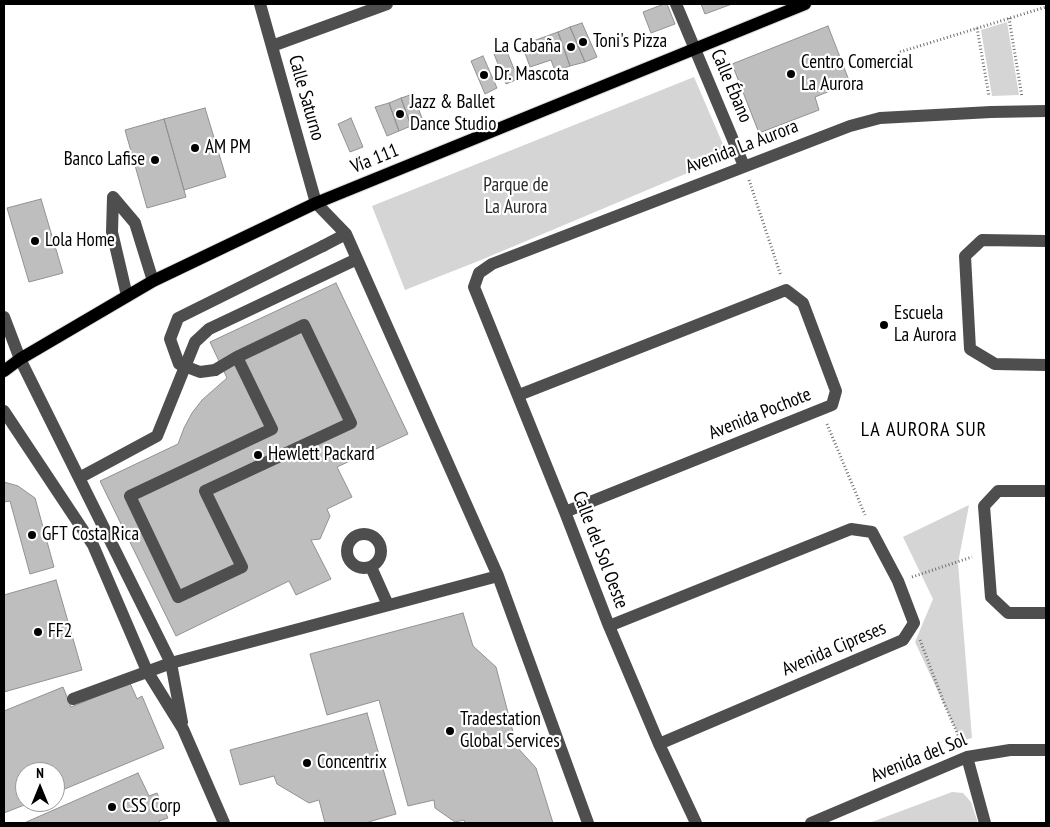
<!DOCTYPE html>
<html>
<head>
<meta charset="utf-8">
<style>
  body { margin:0 }
  #map { position:relative; width:1050px; height:827px; overflow:hidden; background:#fff; font-family:"PT Sans Narrow",sans-serif }
  canvas { display:block }
  .frame { position:absolute; inset:0; border:5px solid #000; pointer-events:none }
  .north { position:absolute; left:15px; top:762px; width:50px; height:50px; box-sizing:border-box; background:#fff; border:1px solid #999; border-radius:50%; rotate:0deg; font-size:14px; font-weight:700; line-height:20px; text-align:center; color:#000 }
  .north::after { content:''; display:block; margin:auto; width:18px; height:22px; background:#000; clip-path:polygon(50% 0,100% 100%,50% 72%,0 100%) }
</style>
</head>
<body>
<div id="map">
<canvas width="1050" height="827"></canvas>
<div class="frame"></div>
<div class="north">N</div>
</div>
<script>
const ctx = document.querySelector('canvas').getContext('2d');
ctx.lineJoin = 'round';
function fillPath(path, color) { ctx.fillStyle = color; ctx.fill(path, 'evenodd'); }
const shape = rows => new Path2D(rows.map(r => 'M' + r).join(''));
function stroke(path, color, width, dash) { ctx.strokeStyle = color; ctx.lineWidth = width; ctx.lineCap = dash ? 'butt' : 'round'; ctx.setLineDash(dash || []); ctx.stroke(path); }
function write(font, color, halo, rows, align = 'center') {
  ctx.font = font + ' "PT Sans Narrow",sans-serif'; ctx.lineWidth = 4.5; ctx.setLineDash([]); ctx.textBaseline = 'middle'; ctx.strokeStyle = halo; ctx.fillStyle = color; for (const [text, x, y, turn = 0] of rows) {
    ctx.save(); ctx.translate(x, y); ctx.rotate((+turn || 0) * Math.PI / 180); ctx.textAlign = isNaN(turn) ? turn : align; if (halo) ctx.strokeText(text, 0, 0); ctx.fillText(text, 0, 0); ctx.restore();
  }
}
const green = shape([
  [1007,22,1019,95,992,96,981,30],
  [694,77,728,156,481,260,405,290,372,206],
  [969,505,958,563,972,738,961,741,915,642,933,599,903,537],
  [952,792,963,793,971,802,978,823,869,823]
]);
const building = shape([
  [664,4,667,4,675,24,651,33,643,12,664,4],
  [701,4,732,4,705,14,701,4],
  [582,23,597,57,585,62,570,27,582,23],
  [828,26,850,83,815,97,819,110,759,133,732,64,828,26],
  [570,27,585,62,570,66,558,32,570,27],
  [558,32,570,66,555,71,551,60,530,67,522,45,558,32],
  [506,49,518,79,506,84,494,54,506,49],
  [483,56,497,88,485,94,471,61,483,56],
  [413,94,423,121,411,126,401,98,413,94],
  [401,98,411,126,399,131,389,103,401,98],
  [389,103,399,131,387,136,375,107,389,103],
  [205,108,226,177,184,190,164,119,205,108],
  [351,118,363,147,350,152,338,124,351,118],
  [164,119,186,197,147,208,125,130,164,119],
  [41,199,63,273,29,282,7,208,41,199],
  [336,283,408,434,337,467,352,497,327,509,330,516,320,539,311,540,331,579,296,595,289,581,176,636,100,481,178,444,184,428,192,413,202,400,227,378,210,342,336,283],
  [4,482,18,486,35,498,54,567,30,574,10,501,4,502,4,482],
  [56,580,82,670,4,692,4,595,56,580],
  [463,613,473,646,496,667,517,747,536,768,553,823,465,823,464,820,455,822,435,808,434,800,408,806,379,700,327,715,310,654,463,613],
  [130,683,137,699,142,696,164,748,55,793,55,772,25,772,25,802,32,802,4,813,4,711,63,687,71,707,130,683],
  [367,713,396,814,365,823,325,823,319,800,309,803,277,784,274,776,240,785,230,750,367,713],
  [138,773,149,796,157,793,168,818,159,821,160,823,24,823,138,773]
]);
const path = shape([
  [1009,18,1022,97],
  [977,28,989,96],
  [900,52,1046,7],
  [749,180,781,276],
  [827,424,865,515],
  [912,577,972,557],
  [920,640,944,703,962,744]
]);
const minor = shape([
  [260,4,316,203,346,234,498,576,588,823],
  [676,4,744,166],
  [272,46,387,4],
  [113,197,112,232,127,296],
  [113,197,135,223,153,281],
  [1046,241,982,240,965,256,970,349,995,364,1046,365],
  [323,246,346,234],
  [4,317,20,359,171,663,182,722],
  [215,370,237,357,304,325,351,423,205,491,242,567,178,597,130,496,272,429,237,357],
  [519,395,786,290,803,303,836,391,832,405,565,512],
  [4,411,93,545,147,671,183,729,224,823],
  [79,478,157,436,195,342,209,329,357,259],
  [1046,491,998,491,984,506,991,597,1008,613,1046,613],
  '347 551a17 17 0 1 1 34 0a17 17 0 1 1-34 0Z',
  [371,567,388,605],
  [609,626,851,529,872,532,898,581,914,623,903,640,659,744],
  [73,699,171,663,498,576],
  [967,757,985,823],
  [696,823,659,744,609,626,565,512,474,287,479,273,492,264,850,126,880,118,991,112,1046,111],
  [811,823,967,757,1010,750,1046,750]
]);
const major = shape([
  [4,371,20,359,153,281,316,203,805,4]
]);
const minorBridge = shape([
  [215,370,200,372,179,364,170,339,178,318,323,246]
]);
const markers = [
  [583,42,5,"#000"],
  [571,47,5,"#000"],
  [791,74,5,"#000"],
  [484,75,5,"#000"],
  [400,114,5,"#000"],
  [195,148,5,"#000"],
  [155,160,5,"#000"],
  [35,241,5,"#000"],
  [884,325,5,"#000"],
  [258,455,5,"#000"],
  [32,535,5,"#000"],
  [38,632,5,"#000"],
  [450,731,5,"#000"],
  [307,763,5,"#000"],
  [112,807,5,"#000"]
];
const poiNames = [
  ["Toni's Pizza",593,42],
  ["La Cabaña",561,47,"right"],
  ["Centro Comercial",801,63],
  ["La Aurora",801,85],
  ["Dr. Mascota",494,75],
  ["Jazz & Ballet",410,103],
  ["Dance Studio",410,125],
  ["AM PM",205,148],
  ["Banco Lafise",145,160,"right"],
  ["Lola Home",45,241],
  ["Escuela",894,314],
  ["La Aurora",894,336],
  ["Hewlett Packard",268,455],
  ["GFT Costa Rica",42,535],
  ["FF2",48,632],
  ["Tradestation",460,720],
  ["Global Services",460,742],
  ["Concentrix",317,763],
  ["CSS Corp",122,807]
];
const streetNames = [
  ["Calle Ébano",731,86,67],
  ["Calle Saturno",306,98,74],
  ["Avenida La Aurora",742,147,-21],
  ["Vía 111",375,159,-22],
  ["Avenida Pochote",760,414,-22],
  ["Calle del Sol Oeste",600,550,69],
  ["Avenida Cipreses",834,649,-23],
  ["Avenida del Sol",919,758,-22]
];
const parkNames = [
  ["Parque de",516,186],
  ["La Aurora",516,208]
];
const neighbourhoodNames = [
  ["LA AURORA SUR",924,430]
];
fillPath(green, '#d5d5d5');
fillPath(building, '#bebebe');
stroke(building, '#929292', 1);
stroke(major, '#dbdbdb', 14);
stroke(path, '#707070', 3, [1, 2.5]);
stroke(minor, '#4e4e4e', 12);
stroke(major, '#000', 12);
stroke(minorBridge, '#4e4e4e', 12);
for (const [x, y, r, color] of markers) { const dot = new Path2D(); dot.arc(x, y, r, 0, 2 * Math.PI); ctx.fillStyle = color; ctx.fill(dot); stroke(dot, '#fff', 2); }
write('19px', '#000', '#fff', poiNames, 'left');
write('19px', '#000', '#fff', streetNames);
write('19px', '#2c2c2c', '#fff', parkNames);
ctx.letterSpacing = '1px';
write('20px', '#000', '#fff', neighbourhoodNames);
ctx.letterSpacing = '0px';
</script>
</body>
</html>
